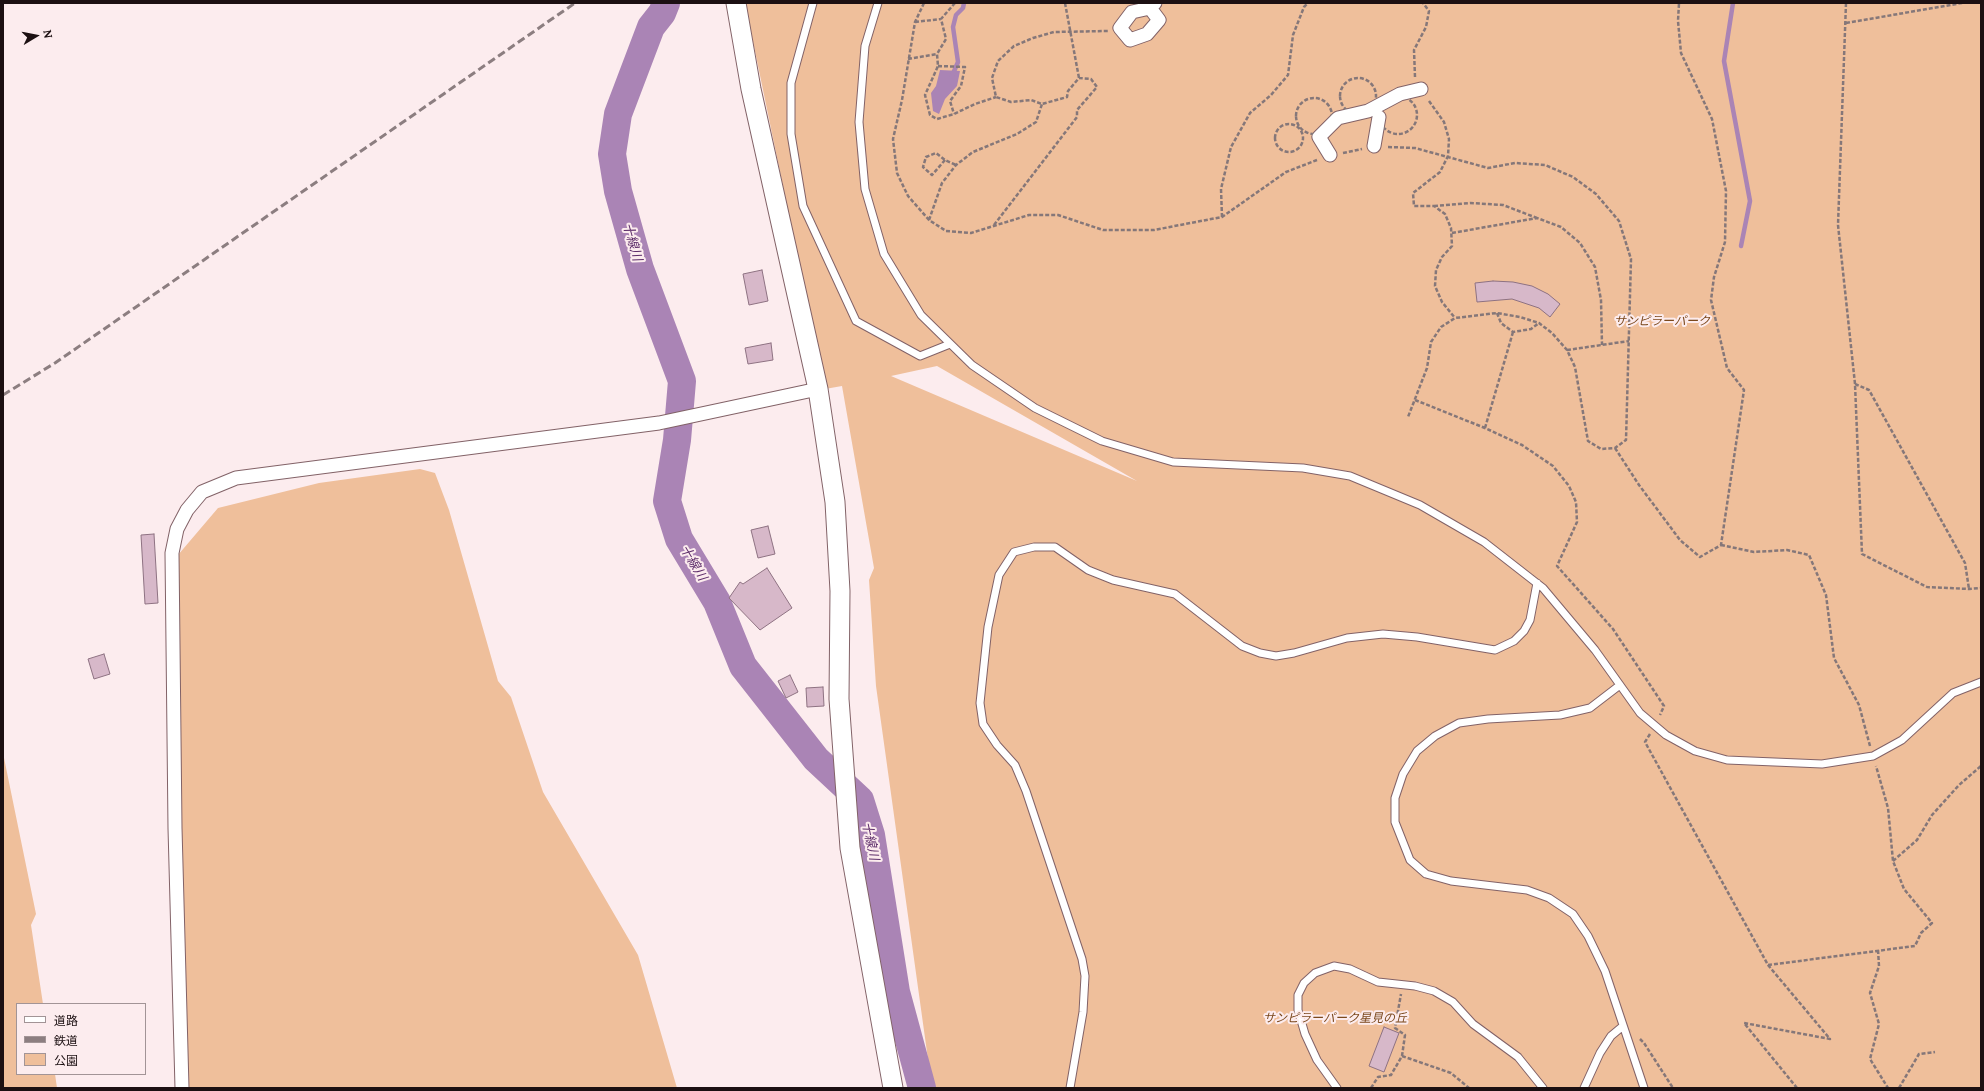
<!DOCTYPE html>
<html>
<head>
<meta charset="utf-8">
<style>
  body { margin:0 }
  #map { position:relative; width:1984px; height:1091px; overflow:hidden; background:#fcecee; font-family:Lora,"Noto Sans JP",serif }
  canvas { display:block }
  .frame { position:absolute; inset:0; border:4px solid #1c1012; pointer-events:none }
  .legend { position:absolute; left:16px; top:1003px; width:130px; height:72px; box-sizing:border-box; background:#fcecee; border:1px solid #a29496; margin:0; padding:5px 7px; list-style:none; font-size:12px; color:#1c1012 }
  .legend li { display:flex; align-items:center; gap:8px; height:20px }
  .legend b { width:20px; border:1px solid #a29496 }
  .north { position:absolute; left:16px; top:16px; width:40px; height:40px; -webkit-text-stroke:3px #fcecee; paint-order:stroke; rotate:80deg; font-size:11px; font-weight:700; line-height:16px; text-align:center; color:#1c1012 }
  .north::after { content:''; display:block; margin:auto; width:14px; height:18px; background:#1c1012; clip-path:polygon(50% 0,100% 100%,50% 72%,0 100%) }
</style>
</head>
<body>
<div id="map">
<canvas width="1984" height="1091"></canvas>
<div class="frame"></div>
<ul class="legend">
<li><b style="height:5px;background:#fff"></b>道路</li>
<li><b style="height:5px;background:#8c7e80"></b>鉄道</li>
<li><b style="height:11px;background:#efbf9b"></b>公園</li>
</ul>
<div class="north">N</div>
</div>
<script>
const ctx = document.querySelector('canvas').getContext('2d');
ctx.lineJoin = 'round';
function fillPath(path, color) { ctx.fillStyle = color; ctx.fill(path, 'evenodd'); }
const shape = rows => new Path2D(rows.map(r => 'M' + r).join(''));
function stroke(path, color, width, dash) { ctx.strokeStyle = color; ctx.lineWidth = width; ctx.lineCap = dash ? 'butt' : 'round'; ctx.setLineDash(dash || []); ctx.stroke(path); }
function write(font, color, halo, rows, align = 'center') {
  ctx.font = font + ' Lora,"Noto Sans JP",serif'; ctx.lineWidth = 4; ctx.setLineDash([]); ctx.textBaseline = 'middle'; ctx.strokeStyle = halo; ctx.fillStyle = color; for (const [text, x, y, turn = 0] of rows) {
    ctx.save(); ctx.translate(x, y); ctx.rotate((+turn || 0) * Math.PI / 180); ctx.textAlign = isNaN(turn) ? turn : align; if (halo) ctx.strokeText(text, 0, 0); ctx.fillText(text, 0, 0); ctx.restore();
  }
}
const green = shape([
  [745,3,1981,3,1981,1088,932,1088,876,686,869,580,874,568,842,386,825,389],
  [937,366,1137,481,891,376],
  [420,469,435,473,449,510,498,681,511,697,543,792,638,955,677,1088,189,1088,175,788,178,555,218,508,319,483],
  [3,753,36,914,31,925,43,1004,17,1004,17,1074,55,1074,57,1088,3,1088]
]);
const water = shape([
  [940,70,960,71,957,86,945,99,939,114,933,111,931,93,936,86]
]);
const stream = shape([
  [1733,3,1724,61,1750,201,1741,246],
  [952,76,958,62,953,27,956,15,963,8,964,3]
]);
const river = shape([
  [666,3,662,13,651,27,618,114,612,154,618,191,640,269,682,381,677,440,667,501,679,539,717,602,743,666,816,759,860,800,871,835,896,992,922,1088]
]);
const building = shape([
  [762,270,768,301,749,305,743,274,762,270],
  [1493,281,1513,282,1532,286,1548,294,1560,304,1550,317,1539,308,1512,299,1477,302,1475,283,1493,281],
  [771,343,773,360,748,364,745,348,771,343],
  [768,526,775,554,758,558,751,530,768,526],
  [154,534,158,603,145,604,141,535,154,534],
  [767,568,792,608,760,630,729,598,740,582,743,584,767,568],
  [104,654,110,674,94,679,88,659,104,654],
  [790,675,798,692,786,698,778,681,790,675],
  [823,687,824,706,807,707,806,688,823,687],
  [1384,1027,1399,1033,1384,1072,1369,1066,1384,1027]
]);
const path = shape([
  [924,3,915,22,902,100,893,139,897,173,908,196,929,220,946,231,971,233,1029,215,1058,215,1103,230,1154,230,1222,217,1286,172,1317,160],
  [955,3,941,19,946,39,937,54,938,66,925,95,930,115,937,119,954,114,975,104,996,97],
  [1065,3,1079,78],
  [1846,3,1838,225,1855,384,1862,554,1927,587,1969,589,1981,588],
  [915,22,941,19],
  [1846,23,1962,3],
  [908,59,937,54],
  [938,66,965,67,961,86,950,101,954,114],
  [1415,77,1414,50,1426,27,1429,11,1423,3],
  '1340 96a18 18 0 1 1 36 0a18 18 0 1 1-36 0Z',
  '1379 115a19 19 0 1 1 38 0a19 19 0 1 1-38 0Z',
  '1296 116a18 18 0 1 1 36 0a18 18 0 1 1-36 0Z',
  [1429,101,1444,122,1449,139,1448,156,1440,172,1413,193,1414,206,1434,206,1445,214,1451,228,1452,246,1442,257,1436,270,1435,286,1442,302,1455,318],
  '1275 138a14 14 0 1 1 28 0a14 14 0 1 1-28 0Z',
  [1388,147,1415,148,1488,168,1515,163,1545,165,1573,177,1596,194,1619,221,1631,259,1626,440,1615,448,1601,449,1588,441,1575,367,1567,350,1552,333,1539,323,1520,317,1497,313,1455,318,1441,327,1431,342,1427,368,1408,417],
  [1343,153,1362,149],
  [945,160,932,175,923,167,926,157,936,153,945,160,956,165],
  [1434,206,1470,203,1503,205,1537,218],
  [1222,217,1221,189,1231,147,1250,113,1271,95,1288,75,1293,35,1304,7,1308,3],
  [929,220,942,183,956,165,973,152,1017,134,1036,122,1042,104],
  [994,225,1077,117,1077,110,1097,87,1091,79,1079,78,1068,91,1067,97,1042,104,1031,100,1011,102,996,97,992,78,998,61,1014,46,1033,38,1054,32,1108,31],
  [1452,233,1537,218,1561,227,1580,243,1595,267,1601,300,1602,345],
  [1497,313,1501,323,1513,332,1531,329,1539,323],
  [1567,350,1629,341],
  [1855,384,1869,390,1965,563,1969,589],
  [1415,400,1485,428,1522,445,1553,466,1569,486,1576,502,1577,522,1557,566,1613,629,1664,706,1660,715],
  [1485,428,1513,332],
  [1615,448,1639,485,1680,540,1700,557,1721,545,1744,390,1727,368,1711,300,1714,277,1725,242,1726,191,1712,119,1681,53,1678,21,1679,3],
  [1721,545,1754,552,1787,550,1809,555,1826,595,1834,658,1859,705,1870,746],
  [1650,734,1645,742,1768,965,1830,1039,1744,1023,1797,1088],
  [1893,861,1917,840,1932,815,1959,785,1981,766],
  [1878,950,1879,966,1870,993,1879,1024,1870,1059,1888,1088],
  [1768,965,1915,946,1921,933,1932,923,1904,889,1893,861,1888,808,1876,766],
  [1640,1039,1644,1043,1673,1088],
  [1402,1056,1451,1073,1469,1088],
  [1371,1088,1378,1077,1391,1075,1402,1056,1405,1035,1395,1028,1401,994],
  [1899,1088,1919,1054,1935,1052]
]);
const lane = shape([
  [813,3,791,83,791,134,803,206,856,321,920,356,950,344],
  [878,3,865,46,859,122,865,189,884,254,921,315,972,365,1035,408,1102,441,1173,462,1303,468,1350,476,1420,505,1484,542,1543,588,1595,650,1640,713,1666,735,1695,751,1727,760,1822,764,1873,756,1902,740,1953,693,1981,682],
  [1620,685,1590,708,1560,715,1488,719,1459,723,1435,736,1417,751,1403,774,1395,798,1395,822,1410,860,1426,874,1451,881,1527,890,1549,898,1573,914,1588,936,1605,971,1644,1088],
  [1070,1088,1083,1012,1085,976,1082,959,1026,791,1015,765,997,745,983,724,980,703,988,627,999,575,1014,552,1034,547,1055,547,1088,570,1113,580,1175,594,1242,646,1260,653,1276,656,1294,653,1347,638,1383,634,1417,637,1495,650,1514,641,1524,631,1530,620,1537,583],
  [1337,1088,1317,1060,1305,1034,1298,1010,1298,995,1304,983,1315,973,1334,966,1350,969,1378,982,1415,986,1434,991,1453,1002,1473,1024,1518,1057,1543,1088],
  [1584,1088,1600,1053,1611,1036,1623,1026]
]);
const street = shape([
  [1150,8,1159,20,1147,34,1130,40,1120,28,1132,12,1150,8,1155,3],
  [1374,146,1379,117],
  [1330,155,1319,137,1338,118,1368,111,1400,94,1421,89],
  [182,1088,175,828,172,553,177,529,187,510,202,492,236,478,659,423,818,389]
]);
const secondary = shape([
  [736,3,751,89,818,389,835,502,840,591,839,699,850,848,893,1088]
]);
const rail = shape([
  [3,395,55,363,575,3]
]);
const parkNames = [
  ["サンピラーパーク",1662,322],
  ["サンピラーパーク星見の丘",1335,1019]
];
const waterNames = [
  ["十線川",632,242,74],
  ["十線川",693,563,59],
  ["十線川",870,841,78]
];
fillPath(green, '#efbf9b');
fillPath(water, '#aa84b5');
stroke(stream, '#aa84b5', 4.5);
stroke(river, '#aa84b5', 28);
fillPath(building, '#d7b8c9');
stroke(building, '#8e7282', 1);
stroke(lane, '#826267', 9);
stroke(street, '#826267', 15);
stroke(secondary, '#826267', 21);
stroke(path, '#857779', 2.5, [4, 2]);
stroke(lane, '#fff', 7);
stroke(street, '#fff', 13);
stroke(secondary, '#fff', 19);
stroke(rail, '#8c7e80', 3, [8, 4]);
write('italic 12px', '#7b481c', '#fcecee', parkNames);
write('italic 13px', '#5d2d6a', '#fcecee', waterNames);
</script>
</body>
</html>
